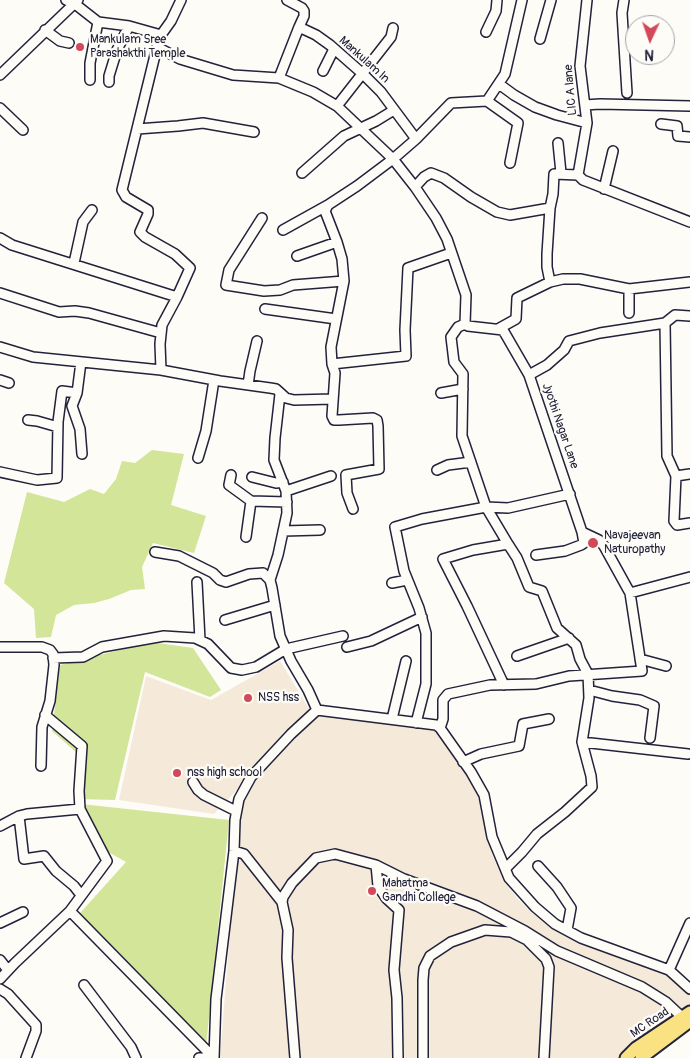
<!DOCTYPE html>
<html>
<head>
<meta charset="utf-8">
<style>
  body { margin:0 }
  #map { position:relative; width:690px; height:1058px; overflow:hidden; background:#fdfcf7; font-family:Pangolin,sans-serif }
  canvas { display:block }
  .north { position:absolute; left:625px; top:15px; width:50px; height:50px; box-sizing:border-box; background:#fdfcf7; border:1px solid #a5a5ac; border-radius:50%; rotate:183deg; font-size:14px; font-weight:700; line-height:20px; text-align:center; color:#22223b }
  .north::after { content:''; display:block; margin:auto; width:18px; height:22px; background:#d1495b; clip-path:polygon(50% 0,100% 100%,50% 72%,0 100%) }
</style>
</head>
<body>
<div id="map">
<canvas width="690" height="1058"></canvas>
<div class="north">N</div>
</div>
<script>
const ctx = document.querySelector('canvas').getContext('2d');
ctx.lineJoin = 'round';
function fillPath(path, color) { ctx.fillStyle = color; ctx.fill(path, 'evenodd'); }
const shape = rows => new Path2D(rows.map(r => 'M' + r).join(''));
function stroke(path, color, width, dash) { ctx.strokeStyle = color; ctx.lineWidth = width; ctx.lineCap = dash ? 'butt' : 'round'; ctx.setLineDash(dash || []); ctx.stroke(path); }
function write(font, color, halo, rows, align = 'center') {
  ctx.font = font + ' Pangolin,sans-serif'; ctx.lineWidth = 4.5; ctx.setLineDash([]); ctx.textBaseline = 'middle'; ctx.strokeStyle = halo; ctx.fillStyle = color; for (const [text, x, y, turn = 0] of rows) {
    ctx.save(); ctx.translate(x, y); ctx.rotate((+turn || 0) * Math.PI / 180); ctx.textAlign = isNaN(turn) ? turn : align; if (halo) ctx.strokeText(text, 0, 0); ctx.fillText(text, 0, 0); ctx.restore();
  }
}
const built = shape([
  [280,661,311,712,214,814,119,800,146,676,211,700],
  [321,714,432,727,438,731,480,792,492,855,506,884,518,899,532,913,553,928,574,939,663,972,690,994,690,1006,623,1058,220,1058,236,854,242,802,252,780,295,737]
]);
const green = shape([
  [152,450,184,454,171,505,206,516,194,553,153,543,142,567,145,589,131,590,109,599,94,603,74,605,56,615,51,637,36,638,34,609,4,583,27,492,64,502,90,489,104,494,116,479,122,461,135,463],
  [151,642,193,648,221,690,210,697,145,672,115,800,79,799,78,754,52,731,60,665],
  [81,804,229,820,205,1056,73,921,126,862,101,848]
]);
const minor = shape([
  [66,0,75,4,98,22,129,26,161,35,157,47,180,59,233,75,279,78,313,92,337,106,391,37,393,28],
  [287,0,302,8,304,11,304,16,299,27,316,35,330,45,363,74,381,92,416,139,451,103,487,101,505,74,522,0],
  [587,0,580,66,587,123,578,175,583,180,690,222],
  [624,0,622,13,627,93],
  [45,30,60,41,69,43],
  [486,32,496,11,497,0],
  [161,35,171,21,181,0],
  [540,39,551,0],
  [157,47,122,190,126,197,148,210,148,214,140,232,145,237,175,254,190,268,177,297],
  [323,71,334,49],
  [0,75,78,0],
  [279,78,299,27],
  [90,80,90,63,98,22],
  [109,82,109,76,117,50,129,26],
  [499,84,514,95,535,107,557,115,587,123],
  [487,101,518,123,510,163],
  [585,105,600,104,690,106],
  [337,106,393,159,357,186,328,205,325,211,337,242,342,259,344,281,331,347,332,364,335,373,332,416,334,420,339,420,373,418,377,420,378,426,379,469,346,475,347,493,353,509],
  [0,108,23,130],
  [661,124,677,126,678,136,690,137],
  [137,129,178,126,203,123,254,132],
  [416,139,393,159,415,187,436,218,447,239,466,295,465,324,468,326,503,330,529,375],
  [558,143,561,173],
  [302,173,344,136,376,121,394,110],
  [415,187,424,177,431,173,444,178,471,197,497,212,510,215,550,208,547,254,547,267,550,282,563,279,580,279,629,289,690,282],
  [604,189,613,151],
  [550,208,553,194,554,174,578,175],
  [262,218,229,270,226,285,264,291,280,290,293,285,344,281],
  [283,230,328,205],
  [0,238,12,245,177,297,162,325,160,344,161,370],
  [297,256,337,242],
  [74,263,83,222,92,210],
  [629,289,629,313],
  [0,293,59,312,75,311,89,313,161,333],
  [265,309,336,319],
  [690,316,675,315,665,323,600,333,569,341,564,350,547,365,529,375,582,532,599,540,604,546,630,593,690,577],
  [665,323,667,456,676,476,674,521,677,525,690,523],
  [465,324,458,327,451,337,454,362,463,374,462,436,486,507,508,544,517,558,529,587,542,591,557,628,576,645,580,659,588,674,589,698,582,742,591,776,592,787,565,812,537,834,522,852,506,868],
  [498,329,516,319,517,298,550,282],
  [0,347,33,357,161,370,220,381,270,388,276,389,286,398,294,400,333,399],
  [332,364,406,356,405,330,408,268,451,253],
  [0,380,9,383],
  [248,385,250,371,257,341],
  [77,393,72,406,80,429,82,454],
  [441,393,463,389],
  [28,420,37,421,58,427],
  [198,458,206,431,214,380],
  [437,470,448,465,471,462],
  [0,472,37,480,57,478,58,422,62,391,77,393,81,362],
  [231,475,229,485,251,501,246,537],
  [676,476,690,474],
  [252,477,276,483,283,482],
  [286,491,331,476],
  [251,501,287,502],
  [283,531,320,530],
  [155,552,179,556,213,573,220,580,226,582,249,574,263,573,270,580,272,588,280,636,291,661,308,690,317,710],
  [536,555,565,551,581,545,584,543,582,532],
  [270,580,278,555,287,513,286,491,274,460,275,438,280,394],
  [197,582,200,640],
  [392,583,407,580],
  [225,620,275,605],
  [0,647,42,647,50,650,53,654,54,665,50,701,42,727,41,766],
  [347,647,371,641,422,617],
  [517,656,569,638],
  [53,658,83,657,102,647,164,636,195,638,208,644,231,668,242,670,256,667,286,649,343,636],
  [640,659,666,666],
  [504,685,467,606,443,559,473,550,508,544],
  [589,690,612,696,640,700,654,706,650,738],
  [45,715,82,746,79,791,80,809,107,861,70,911,213,1057],
  [392,719,406,661],
  [416,723,426,684,426,633,419,608,404,571,395,527,422,519,486,507,508,508,570,494],
  [440,728,443,719,443,700,448,694,490,685,536,684,569,676,642,671,630,593],
  [582,742,688,754],
  [463,762,481,754,519,746,523,724,549,719],
  [193,782,198,790,204,795,236,811],
  [19,816,24,859,44,856,56,871,74,886,81,895],
  [0,826,19,816,27,814,80,809],
  [234,851,244,854,282,902,283,897,292,883,316,858,335,854,376,865,378,886,386,898,399,910,394,970,397,998,398,1058],
  [376,865,404,879,477,906,525,931,557,951,642,987,666,1002,683,1018],
  [538,866,557,887,571,908,567,930],
  [282,902,288,930,287,958,295,1058],
  [0,923,23,912],
  [0,960,8,970],
  [669,970,690,923],
  [0,979,15,963,70,911],
  [84,985,131,1047,136,1058],
  [0,989,8,994,36,1025,36,1031,26,1058],
  [199,1058,213,1057],
  [214,1058,216,999,234,851,235,820,239,799,251,777,291,734,317,710,436,725,440,728,471,772,484,795,492,837,509,878,535,907,555,924,581,938,669,970,690,989],
  [423,1058,423,980,424,968,430,956,451,942,485,930,511,932,527,940,546,959,549,967,544,1058]
]);
const major = shape([
  [626,1058,636,1048,690,1012],
  [641,1058,690,1021]
]);
const markers = [
  [80,47,5,"#d1495b"],
  [593,543,6,"#d1495b"],
  [248,698,5,"#d1495b"],
  [177,773,5,"#d1495b"],
  [372,891,5,"#d1495b"]
];
const poiNames = [
  ["Mankulam Sree",90,40],
  ["Parashakthi Temple",90,54],
  ["Navajeevan",604,536],
  ["Naturopathy",604,550],
  ["NSS hss",258,698],
  ["nss high school",187,773],
  ["Mahatma",382,884],
  ["Gandhi College",382,898]
];
const streetNames = [
  ["Mankulam ln",364,60,42],
  ["LIC A lane",571,90,-95],
  ["Jyothi Nagar Lane",560,426,71],
  ["MC Road",650,1023,-34]
];
fillPath(built, '#f5eada');
fillPath(green, '#d2e599');
stroke(minor, '#22223b', 12);
stroke(major, '#22223b', 15);
stroke(minor, '#fdfcf7', 9);
stroke(major, '#fae181', 11);
for (const [x, y, r, color] of markers) { const dot = new Path2D(); dot.arc(x, y, r, 0, 2 * Math.PI); ctx.fillStyle = color; ctx.fill(dot); stroke(dot, '#fdfcf7', 2); }
write('12px', '#22223b', '#fdfcf7', poiNames, 'left');
write('12px', '#22223b', '#fdfcf7', streetNames);
</script>
</body>
</html>
